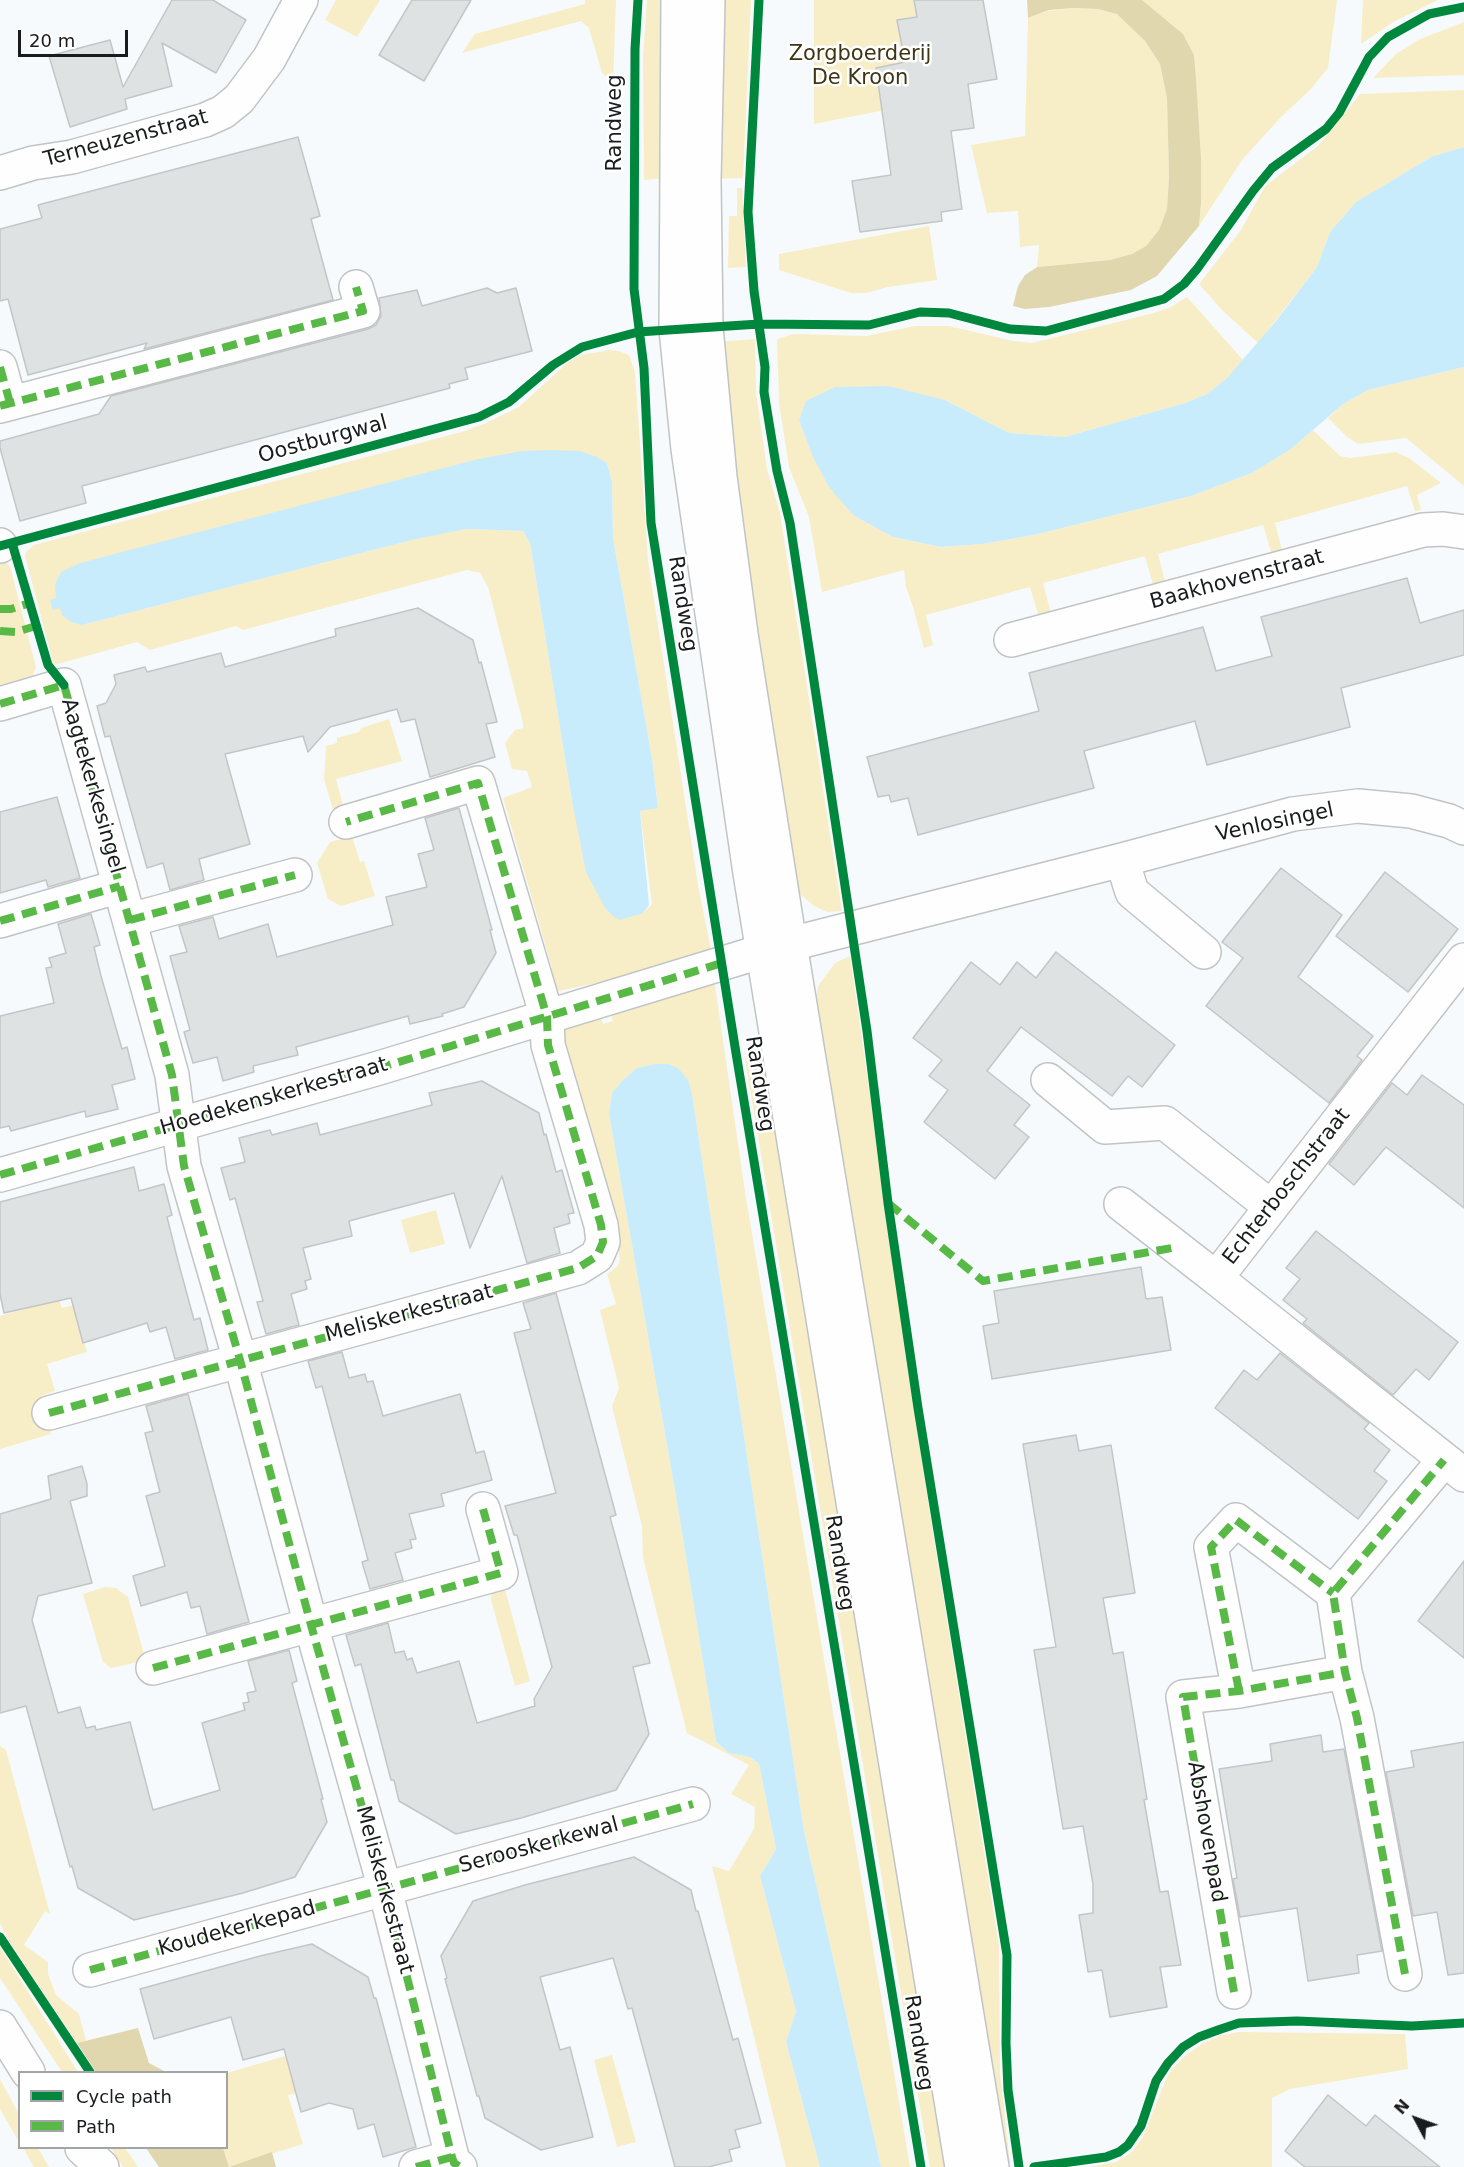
<!DOCTYPE html>
<html>
<head>
<meta charset="utf-8">
<style>
  body { margin:0 }
  #map { position:relative; width:1464px; height:2167px; overflow:hidden; background:#f6fafc; font-family:"DejaVu Sans",sans-serif }
  canvas { display:block }
  .legend { position:absolute; left:18px; top:2071px; width:210px; height:78px; box-sizing:border-box; background:#fff; border:2px solid #a3a4a4; margin:0; padding:8px 10px; list-style:none; font-size:18px; color:#191b1c }
  .legend li { display:flex; align-items:center; gap:12px; height:30px }
  .legend b { width:30px; border:2px solid #a3a4a4 }
  .north { position:absolute; left:1386px; top:2089px; width:60px; height:60px; -webkit-text-stroke:4px #fff; paint-order:stroke; rotate:311deg; font-size:16px; font-weight:700; line-height:24px; text-align:center; color:#191b1c }
  .north::after { content:''; display:block; margin:auto; width:21px; height:27px; background:#191b1c; clip-path:polygon(50% 0,100% 100%,50% 72%,0 100%) }
  .scale { position:absolute; left:18px; top:30px; width:110px; height:27px; box-sizing:border-box; border:3px solid #191b1c; border-top:0; padding-left:8px; font-size:18px; line-height:21px; white-space:nowrap; color:#191b1c; -webkit-text-stroke:4px #fff; paint-order:stroke }
</style>
</head>
<body>
<div id="map">
<canvas width="1464" height="2167"></canvas>
<ul class="legend">
<li><b style="height:8px;background:#00873e"></b>Cycle path</li>
<li><b style="height:8px;background:#58b947"></b>Path</li>
</ul>
<div class="north">N</div>
<div class="scale">20 m</div>
</div>
<script>
const ctx = document.querySelector('canvas').getContext('2d');
ctx.lineJoin = 'round';
function fillPath(path, color) { ctx.fillStyle = color; ctx.fill(path, 'evenodd'); }
const shape = rows => new Path2D(rows.map(r => 'M' + r).join(''));
function stroke(path, color, width, dash) { ctx.strokeStyle = color; ctx.lineWidth = width; ctx.lineCap = dash ? 'butt' : 'round'; ctx.setLineDash(dash || []); ctx.stroke(path); }
function write(font, color, halo, rows, align = 'center') {
  ctx.font = font + ' "DejaVu Sans",sans-serif'; ctx.lineWidth = 5; ctx.setLineDash([]); ctx.textBaseline = 'middle'; ctx.strokeStyle = halo; ctx.fillStyle = color; for (const [text, x, y, turn = 0] of rows) {
    ctx.save(); ctx.translate(x, y); ctx.rotate((+turn || 0) * Math.PI / 180); ctx.textAlign = isNaN(turn) ? turn : align; if (halo) ctx.strokeText(text, 0, 0); ctx.fillText(text, 0, 0); ctx.restore();
  }
}
const green = shape([
  [336,0,380,0,357,37,325,20],
  [585,0,616,0,613,84,602,73,589,28,581,21,462,53,475,34,585,4],
  [647,0,668,0,665,178,644,180,643,57],
  [718,0,751,0,743,178,714,179],
  [814,0,914,0,917,17,897,21,903,54,923,51,931,101,814,124],
  [1142,0,1337,0,1328,68,1310,90,1282,116,1242,160,1199,226,1201,203,1201,157,1194,55,1183,34],
  [1363,0,1438,0,1395,21,1361,44],
  [1073,8,1098,9,1118,14,1145,41,1160,64,1167,98,1169,176,1167,209,1159,230,1146,246,1132,254,1110,260,1037,267,1039,245,1020,247,1018,211,987,213,971,145,1025,136,1028,18,1048,11],
  [1464,22,1464,75,1373,78,1396,54,1418,40],
  [1464,90,1464,147,1433,156,1356,202,1330,232,1317,267,1258,343,1223,311,1199,284,1241,230,1265,186,1318,146,1360,94],
  [737,188,742,188,746,267,728,268,729,216,737,216],
  [929,226,937,280,888,287,866,293,851,293,779,270,779,254],
  [1187,297,1243,360,1227,378,1207,394,1185,403,1065,437,1009,433,945,400,799,420,812,455,854,516,893,537,941,547,982,544,1034,535,1191,496,1252,473,1291,449,1313,430,1340,456,1350,458,1396,452,1409,458,1441,483,1417,495,1421,510,1415,511,1407,486,1275,523,1282,550,1272,555,1263,525,1158,554,1166,585,1154,588,1145,556,1043,583,1051,614,1039,617,1030,587,926,615,933,645,924,648,913,607,906,587,904,570,822,592,809,517,789,467,779,403,777,339,794,334,866,336,915,326,949,326,1013,341,1032,343,1154,313,1171,307],
  [755,339,756,393,767,469,780,513,842,911,827,912,814,906,800,894,787,859,717,342],
  [610,350,619,351,629,355,635,372,648,561,698,885,711,950,624,977,559,991,551,987,543,971,552,968,503,798,532,787,527,771,512,769,505,743,515,730,523,728,523,723,488,587,480,573,467,570,243,630,236,626,150,650,137,642,54,665,25,556,26,552,34,545,465,431,486,423,519,407,567,363,581,355],
  [607,463,612,482,613,538,652,758,658,807,640,811,652,904,643,913,572,801,530,543,523,531,463,529,412,540,82,625,60,608,56,598],
  [1464,367,1464,486,1406,438,1358,444,1347,437,1328,418,1343,404,1368,390],
  [0,559,9,565,11,570,36,667,32,678,0,691],
  [389,719,402,761,336,779,343,805,340,811,334,813,324,779,326,746,337,743,337,738,359,732,361,728],
  [352,836,360,862,364,861,375,896,341,906,328,899,317,863,330,842],
  [850,956,928,1501,999,1946,1000,2072,1010,2163,1001,2164,814,1011,818,986,835,963],
  [714,978,745,1192,910,2167,881,2167,804,1831,692,1094,655,1064,637,1068,623,1080,612,1093,609,1114,677,1502,716,1742,729,1753,750,1757,759,1764,776,1849,760,1876,796,2011,786,2042,820,2167,786,2167,712,1866,729,1871,754,1829,755,1807,731,1794,749,1765,687,1733,643,1558,642,1526,612,1406,619,1388,600,1310,616,1304,607,1274,617,1267,620,1260,610,1205,560,1030,600,1013,603,1024,613,1021,610,1011],
  [770,1054,952,2167,930,2167,745,1059],
  [436,1210,445,1244,410,1253,401,1220],
  [59,1299,62,1308,74,1305,87,1352,47,1364,55,1391,41,1396,51,1434,0,1449,0,1316],
  [493,1582,503,1582,530,1681,515,1686,491,1600],
  [105,1587,116,1588,128,1597,144,1654,139,1662,111,1668,103,1662,83,1594],
  [0,1746,6,1750,50,1914,45,1911,24,1945,48,1962,48,1974,56,1995,79,2014,86,2041,77,2043,8,1939,0,1923],
  [0,1947,78,2072,62,2072,0,1978],
  [1238,2032,1405,2034,1408,2069,1290,2089,1272,2098,1272,2167,1090,2167,1116,2162,1131,2153,1143,2137,1165,2081,1172,2069,1184,2057,1203,2043,1220,2036],
  [612,2055,636,2142,617,2147,594,2060],
  [285,2056,297,2093,288,2095,303,2144,229,2167,223,2148,226,2148,227,2073],
  [0,2079,19,2114,19,2142,0,2109],
  [23,2148,38,2148,49,2167,34,2167],
  [111,2148,125,2148,138,2167,123,2167]
]);
const forest = shape([
  [1027,0,1142,0,1183,34,1194,55,1196,79,1201,157,1201,204,1199,226,1157,276,1131,290,1049,307,1025,309,1013,306,1018,286,1025,275,1037,267,1110,260,1132,254,1146,246,1159,230,1167,209,1169,176,1167,98,1160,64,1145,41,1117,14,1098,9,1073,8,1049,10,1028,18],
  [138,2028,149,2063,166,2072,96,2072,77,2043],
  [146,2148,223,2148,229,2167,272,2152,276,2167,159,2167]
]);
const water = shape([
  [1464,147,1464,367,1368,390,1343,404,1291,449,1252,473,1191,496,1034,535,982,544,941,547,893,537,854,516,829,487,812,455,799,420,806,401,835,387,888,386,945,400,1009,433,1065,437,1185,403,1207,394,1227,378,1276,321,1317,267,1330,232,1356,202,1433,156],
  [551,450,580,451,597,457,607,463,612,482,613,538,652,758,658,808,640,811,649,905,643,913,620,920,614,917,605,908,586,872,572,801,530,543,523,531,466,529,412,540,82,625,71,622,62,615,60,608,53,610,50,600,56,598,55,584,61,572,80,563,478,459,522,451],
  [655,1064,668,1064,678,1068,688,1080,692,1094,804,1831,881,2167,820,2167,786,2042,796,2011,760,1876,776,1849,759,1764,750,1757,729,1753,716,1742,677,1502,609,1114,612,1093,623,1080,637,1068]
]);
const building = shape([
  [172,0,213,0,246,20,216,73,162,43,172,86,125,99,127,109,70,127,49,56,110,40,123,87,172,0],
  [412,0,471,0,424,81,379,55,412,0],
  [914,0,983,0,997,79,968,84,974,128,951,131,962,209,941,212,942,221,860,232,852,181,891,175,876,68,905,62,897,20,917,17,914,0],
  [298,137,320,216,311,219,333,300,144,349,147,343,28,375,8,299,0,301,0,229,42,218,38,205,298,137],
  [487,288,497,293,516,288,532,351,465,368,468,379,449,384,450,388,82,486,86,503,20,521,0,448,0,441,99,414,111,396,368,329,376,325,381,316,379,298,417,290,422,306,487,288],
  [1407,578,1420,623,1464,610,1464,655,1341,688,1350,727,1207,765,1195,721,1084,751,1094,788,918,835,908,798,891,802,889,795,878,797,867,757,1039,711,1029,673,1203,627,1216,671,1272,656,1261,617,1407,578],
  [418,608,473,640,479,663,481,662,497,722,486,724,495,757,430,777,415,719,401,722,397,709,330,727,308,752,303,736,225,754,250,844,199,859,204,880,170,890,163,863,147,868,110,736,105,737,97,706,106,703,116,684,114,675,145,667,147,672,221,653,225,667,336,636,335,629,418,608],
  [57,797,80,878,48,887,46,880,0,893,0,812,57,797],
  [459,808,492,930,490,930,496,953,464,1007,442,1014,443,1016,410,1024,408,1016,296,1047,298,1055,253,1066,254,1072,223,1081,217,1057,193,1063,184,1032,190,1030,170,956,187,952,179,926,213,917,219,939,268,924,277,957,393,925,386,897,427,887,418,854,434,850,425,818,459,808],
  [1281,868,1342,915,1298,977,1373,1036,1357,1056,1362,1060,1329,1103,1206,1006,1243,958,1222,942,1281,868],
  [1385,872,1458,929,1408,992,1336,936,1385,872],
  [91,914,100,945,94,947,101,976,122,1049,127,1047,135,1079,112,1085,118,1109,86,1117,85,1111,11,1131,9,1126,0,1128,0,1016,54,1003,46,968,52,967,49,958,66,953,58,924,91,914],
  [1056,952,1175,1045,1142,1087,1128,1076,1112,1096,1021,1027,987,1071,1030,1105,1014,1125,1029,1137,995,1179,924,1122,948,1090,929,1076,942,1060,913,1038,971,962,1000,985,1017,962,1036,978,1056,952],
  [1422,1075,1464,1105,1464,1208,1386,1147,1354,1185,1329,1164,1392,1083,1407,1095,1422,1075],
  [482,1081,539,1113,544,1135,546,1134,556,1172,562,1170,574,1213,568,1214,570,1223,554,1228,560,1253,527,1263,502,1176,470,1248,454,1193,349,1221,352,1236,303,1248,311,1279,305,1281,307,1289,291,1294,299,1325,266,1334,257,1302,263,1301,255,1271,235,1198,230,1200,221,1168,245,1162,239,1138,270,1130,272,1135,317,1123,320,1135,432,1105,429,1093,482,1081],
  [134,1167,139,1191,164,1184,172,1215,167,1217,178,1261,194,1320,200,1318,208,1350,175,1359,166,1327,150,1332,147,1323,83,1343,71,1298,4,1313,0,1294,0,1202,134,1167],
  [1316,1231,1458,1342,1429,1380,1416,1369,1393,1395,1303,1323,1307,1319,1283,1300,1300,1279,1286,1268,1316,1231],
  [1141,1267,1146,1299,1162,1297,1171,1350,992,1379,983,1326,999,1323,994,1291,1141,1267],
  [556,1293,616,1515,610,1517,650,1663,633,1667,649,1734,616,1790,521,1818,456,1834,399,1801,394,1780,391,1780,361,1664,355,1666,346,1635,388,1623,395,1653,404,1651,407,1660,412,1658,417,1673,459,1661,477,1723,535,1706,534,1699,552,1667,517,1535,514,1535,505,1506,556,1493,514,1333,531,1329,523,1303,556,1293],
  [342,1352,349,1378,365,1374,367,1382,373,1381,383,1416,460,1394,476,1453,484,1451,492,1480,441,1494,444,1506,409,1514,416,1539,410,1540,412,1548,395,1553,403,1580,370,1589,362,1562,368,1560,330,1416,322,1386,316,1388,308,1361,342,1352],
  [1280,1353,1369,1423,1364,1429,1390,1450,1374,1471,1387,1481,1358,1519,1215,1408,1244,1370,1257,1380,1280,1353],
  [188,1394,249,1622,207,1634,200,1606,191,1608,187,1592,141,1606,133,1576,165,1566,146,1496,160,1492,145,1433,153,1431,146,1406,188,1394],
  [1076,1435,1079,1451,1111,1445,1135,1593,1103,1598,1113,1654,1123,1652,1147,1799,1144,1800,1160,1892,1168,1891,1181,1965,1160,1967,1167,2007,1110,2017,1102,1970,1088,1972,1079,1915,1093,1913,1093,1884,1083,1826,1063,1829,1034,1650,1056,1647,1023,1444,1076,1435],
  [82,1466,87,1484,87,1496,70,1501,92,1583,38,1596,32,1620,58,1713,80,1707,86,1728,95,1726,96,1730,130,1722,153,1810,220,1790,202,1723,245,1710,243,1703,249,1702,247,1693,256,1691,248,1661,289,1650,297,1681,292,1683,323,1799,321,1799,327,1822,295,1877,243,1893,134,1920,78,1888,72,1866,70,1867,26,1706,0,1713,0,1514,51,1499,48,1476,82,1466],
  [1464,1561,1464,1658,1418,1621,1464,1561],
  [1321,1735,1323,1752,1344,1749,1382,1951,1357,1955,1359,1973,1308,1981,1297,1908,1240,1917,1233,1879,1237,1878,1219,1769,1272,1761,1270,1744,1321,1735],
  [1464,1742,1464,1973,1448,1975,1437,1912,1413,1916,1386,1772,1414,1767,1411,1751,1464,1742],
  [634,1857,691,1890,696,1911,698,1911,733,2040,738,2038,761,2123,735,2130,740,2147,729,2150,732,2161,708,2167,675,2167,632,2008,628,2009,613,1958,540,1977,560,2050,570,2047,593,2137,541,2150,485,2118,479,2096,477,2096,445,1979,447,1978,441,1956,473,1901,525,1885,634,1857],
  [312,1944,368,1977,374,1998,376,1998,416,2147,383,2157,374,2124,358,2129,353,2109,329,2103,301,2112,284,2049,243,2060,231,2017,154,2039,140,1989,260,1956,312,1944],
  [1328,2095,1366,2126,1375,2115,1440,2167,1305,2167,1285,2151,1328,2095]
]);
const street = shape([
  [0,173,33,163,72,157,205,120,223,112,239,99,269,59,301,0],
  [0,367,10,403],
  [0,406,363,311,356,287],
  [0,545,0,546],
  [1011,640,1423,530,1443,529,1464,532],
  [0,704,64,685,172,1075,184,1166,240,1360,311,1625,385,1889,452,2157,454,2163,460,2167],
  [1122,860,1132,892,1204,952],
  [130,920,295,875],
  [0,921,120,886],
  [1464,960,1216,1278,1464,1475],
  [1048,1080,1105,1127,1165,1123,1271,1207],
  [0,1175,379,1068,763,951,1122,860,1293,814,1358,806,1411,811,1449,821,1464,828],
  [1121,1204,1216,1278],
  [49,1413,578,1268,597,1256,603,1242,601,1225,548,1045,547,1017,478,783,346,822],
  [153,1668,501,1573,483,1509],
  [1239,1691,1211,1547,1236,1520,1333,1593],
  [90,1970,693,1804],
  [1405,1974,1357,1718,1345,1672,1333,1593,1444,1460],
  [1234,1992,1183,1697,1239,1691,1345,1672],
  [416,2167,452,2157]
]);
const secondary = shape([
  [678,0,676,329,688,449,750,873,962,2167],
  [708,0,704,181,706,327,720,477,741,634,790,944,992,2167],
  [0,2027,28,2072],
  [82,2148,102,2167]
]);
const quiet = shape([
  [0,367,10,403],
  [0,406,363,311,356,287],
  [0,609,11,609,30,603],
  [0,631,16,632,36,626],
  [0,704,64,685,172,1075,184,1166,240,1360,311,1625,385,1889,452,2157,454,2163,460,2167],
  [130,920,295,875],
  [0,921,120,886],
  [0,1175,379,1068,722,963],
  [888,1203,983,1281,1178,1247],
  [49,1413,578,1268,597,1256,603,1242,601,1225,548,1045,547,1017,478,783,346,822],
  [153,1668,501,1573,483,1509],
  [1239,1691,1211,1547,1236,1520,1333,1593],
  [90,1970,693,1804],
  [1405,1974,1357,1718,1345,1672,1333,1593,1444,1460],
  [1234,1992,1183,1697,1239,1691,1345,1672],
  [416,2167,452,2157]
]);
const cycleway = shape([
  [638,0,635,49,634,289,644,368,651,523,736,1053,921,2167],
  [759,0,748,212,754,291,765,367,764,392,777,471,790,523,867,1031,888,1203,918,1408,1007,1955,1006,2043,1008,2090,1019,2167],
  [12,543,48,665,64,685],
  [0,546,479,417,509,402,553,365,582,347,638,332,759,324,869,325,920,312,949,313,1010,329,1046,331,1164,299,1184,284,1197,269,1253,191,1272,168,1326,129,1339,113,1369,57,1388,37,1429,14,1464,7],
  [0,1937,90,2072],
  [1034,2167,1106,2157,1119,2152,1128,2145,1141,2126,1156,2081,1168,2063,1183,2047,1199,2037,1218,2030,1239,2023,1297,2021,1412,2026,1464,2023]
]);
const parkNames = [
  ["Zorgboerderij",860,55],
  ["De Kroon",860,79]
];
const streetNames = [
  ["Randweg",616,123,-90],
  ["Terneuzenstraat",126,139,-15],
  ["Oostburgwal",323,440,-15],
  ["Baakhovenstraat",1237,580,-15],
  ["Randweg",682,604,81],
  ["Aagtekerkesingel",92,786,74],
  ["Venlosingel",1275,823,-12],
  ["Randweg",759,1084,81],
  ["Hoedekenskerkestraat",274,1097,-16],
  ["Echterboschstraat",1287,1187,-52],
  ["Meliskerkestraat",409,1314,-15],
  ["Randweg",839,1563,81],
  ["Abshovenpad",1206,1832,80],
  ["Serooskerkewal",539,1846,-15],
  ["Meliskerkestraat",384,1890,75],
  ["Koudekerkepad",237,1929,-15],
  ["Randweg",918,2043,81]
];
fillPath(green, '#f7eec7');
fillPath(forest, '#e0d7af');
fillPath(water, '#c9ecfc');
fillPath(building, '#dfe2e3');
stroke(building, '#c3c6c7', 1.5);
stroke(street, '#c1c4c5', 36);
stroke(secondary, '#c1c4c5', 36);
stroke(street, '#fefeff', 33);
stroke(secondary, '#fefeff', 33);
stroke(quiet, '#58b947', 8, [15, 8]);
stroke(cycleway, '#00873e', 9);
write('21px', '#3d3514', '#fff', parkNames);
write('21px', '#191b1c', '#fff', streetNames);
</script>
</body>
</html>
